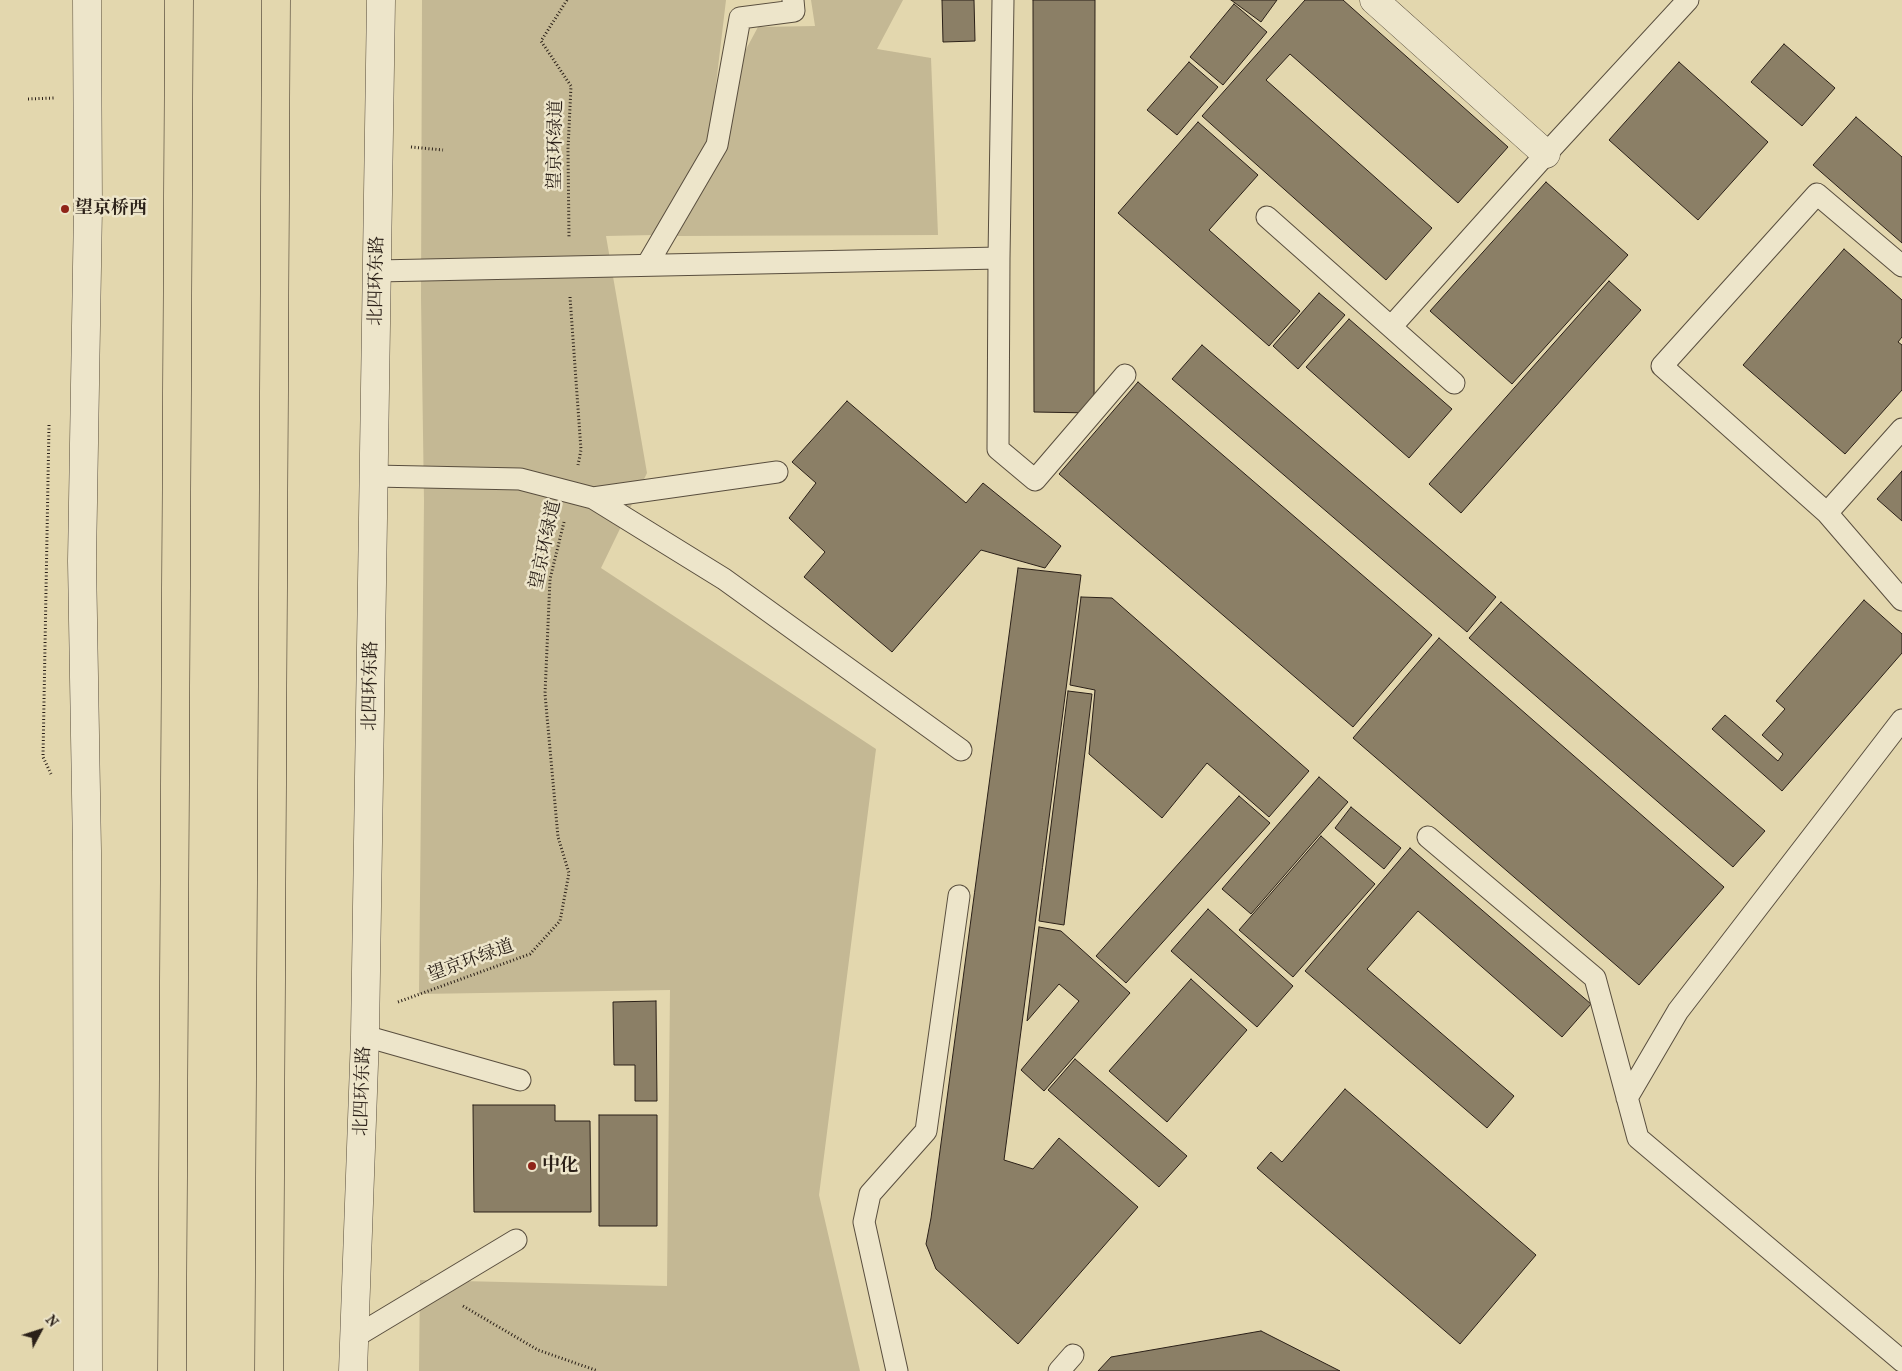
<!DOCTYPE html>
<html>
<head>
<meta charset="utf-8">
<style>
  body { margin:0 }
  #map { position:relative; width:1902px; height:1371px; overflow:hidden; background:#e3d7ae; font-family:"IM FELL French Canon",serif }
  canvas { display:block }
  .north { position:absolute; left:15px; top:1306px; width:50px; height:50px; -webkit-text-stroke:4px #ede5ca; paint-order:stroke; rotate:50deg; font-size:14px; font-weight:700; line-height:20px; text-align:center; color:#2b2018 }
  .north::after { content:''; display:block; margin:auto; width:18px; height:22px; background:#2b2018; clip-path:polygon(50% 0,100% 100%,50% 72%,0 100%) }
</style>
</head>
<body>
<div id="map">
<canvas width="1902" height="1371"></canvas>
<div class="north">N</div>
</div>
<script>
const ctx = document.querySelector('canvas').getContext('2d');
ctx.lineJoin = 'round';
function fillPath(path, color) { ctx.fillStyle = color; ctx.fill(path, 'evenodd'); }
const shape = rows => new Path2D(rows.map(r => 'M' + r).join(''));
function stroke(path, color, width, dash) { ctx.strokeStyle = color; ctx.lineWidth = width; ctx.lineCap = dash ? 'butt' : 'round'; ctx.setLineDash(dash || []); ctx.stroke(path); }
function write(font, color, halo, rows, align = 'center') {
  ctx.font = font + ' "IM FELL French Canon","Noto Serif SC",serif'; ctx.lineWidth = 5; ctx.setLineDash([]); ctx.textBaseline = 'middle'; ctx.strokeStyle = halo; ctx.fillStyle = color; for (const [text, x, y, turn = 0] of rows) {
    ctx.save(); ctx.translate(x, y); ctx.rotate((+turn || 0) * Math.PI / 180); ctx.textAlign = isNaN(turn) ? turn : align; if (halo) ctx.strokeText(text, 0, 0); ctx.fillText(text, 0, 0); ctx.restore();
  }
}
const green = shape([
  [422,0,726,0,710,135,654,235,606,236,647,473,601,568,876,749,819,1195,860,1371,419,1371,420,1280,667,1286,670,990,419,994,424,501,421,298],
  [811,0,903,0,877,49,931,58,938,235,677,236,725,152,737,66,758,27,815,26]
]);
const building = shape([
  [942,0,974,0,975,41,943,42,942,0],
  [1033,0,1095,0,1094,413,1034,412,1033,0],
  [1231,0,1277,0,1261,22,1231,0],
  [1305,0,1343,0,1508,147,1458,203,1290,54,1266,80,1432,228,1386,280,1202,116,1305,0],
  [1234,4,1267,32,1223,85,1190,57,1234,4],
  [1784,44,1835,88,1802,126,1751,82,1784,44],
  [1189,62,1218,87,1177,135,1147,110,1189,62],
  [1679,62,1768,142,1698,220,1609,140,1679,62],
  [1856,117,1902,157,1902,243,1813,165,1856,117],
  [1198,122,1258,175,1209,230,1300,311,1269,346,1118,213,1198,122],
  [1546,182,1628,255,1512,384,1430,311,1546,182],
  [1844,249,1902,300,1902,337,1898,342,1902,345,1902,390,1845,454,1743,365,1844,249],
  [1609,281,1641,310,1461,513,1429,484,1609,281],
  [1319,293,1345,315,1298,369,1273,346,1319,293],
  [1349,319,1452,409,1409,458,1306,367,1349,319],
  [1202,345,1496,597,1467,632,1172,379,1202,345],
  [1138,382,1432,635,1353,727,1059,474,1138,382],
  [847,401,966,503,983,483,1061,546,1045,568,981,550,892,652,804,577,825,552,789,518,816,483,792,462,847,401],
  [1902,471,1902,521,1877,499,1902,471],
  [1018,568,1081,575,1004,1160,1033,1169,1059,1138,1138,1207,1018,1344,936,1269,926,1244,931,1218,1018,568],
  [1081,597,1112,598,1309,771,1269,817,1207,763,1162,818,1089,754,1095,690,1070,685,1081,597],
  [1864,600,1902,634,1902,653,1782,791,1712,729,1725,715,1778,761,1783,754,1762,735,1785,709,1776,701,1864,600],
  [1501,602,1765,831,1733,867,1469,638,1501,602],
  [1439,638,1724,887,1639,985,1353,738,1439,638],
  [1068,691,1092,694,1064,925,1039,921,1068,691],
  [1319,777,1348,802,1251,914,1222,889,1319,777],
  [1239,796,1270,823,1126,983,1096,956,1239,796],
  [1351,807,1401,848,1384,869,1335,828,1351,807],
  [1321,836,1375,884,1293,977,1239,930,1321,836],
  [1410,848,1591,1004,1562,1037,1418,911,1367,969,1514,1096,1487,1128,1305,971,1410,848],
  [1208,909,1293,986,1257,1027,1171,951,1208,909],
  [1039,927,1061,931,1130,993,1044,1091,1021,1070,1079,1001,1059,984,1027,1021,1039,927],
  [1191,979,1247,1030,1167,1122,1109,1071,1191,979],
  [656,1001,657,1101,635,1101,635,1065,614,1065,613,1002,656,1001],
  [1075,1059,1187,1156,1159,1187,1048,1090,1075,1059],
  [1345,1089,1536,1255,1460,1344,1257,1168,1271,1152,1282,1162,1345,1089],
  [473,1105,555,1105,555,1121,590,1121,591,1212,474,1212,473,1105],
  [599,1115,657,1115,657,1226,599,1226,599,1115],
  [1261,1331,1340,1371,1098,1371,1111,1357,1261,1331]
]);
const path = shape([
  [567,0,541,41,571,86,568,149,569,238],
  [28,99,55,98],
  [411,147,443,150],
  [570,297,581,450,578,465],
  [49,425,43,757,51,774],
  [398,1002,530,954,560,921,569,873,558,837,545,694,550,579,564,522],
  [463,1306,538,1350,598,1371]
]);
const service = shape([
  [1003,0,999,258,998,449,1035,480,1125,375],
  [1267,217,1391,327,1546,154,1688,0],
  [647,265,717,145,740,18,794,11,793,0],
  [377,271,999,258],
  [1391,327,1454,383],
  [1902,429,1827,513,1902,600],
  [374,476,520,479,593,498,777,472],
  [593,498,724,579,961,750],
  [1827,513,1662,366,1817,194,1902,266],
  [1428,837,1595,978,1638,1138,1902,1361],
  [365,1036,520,1080],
  [1627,1098,1678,1011,1902,720],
  [353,1338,516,1240],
  [897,1371,864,1222,870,1194,926,1131,959,896],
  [1059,1371,1073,1355]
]);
const minor = shape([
  [1374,0,1546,154]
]);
const tertiary = shape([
  [87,0,88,208,82,561,87,851,88,1371],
  [353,1371,365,1036,381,0]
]);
const trunk = shape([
  [172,1371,179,0],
  [269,1371,276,0]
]);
const markers = [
  [65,209,5,"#8f2418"],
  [532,1166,5,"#8f2418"]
];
const streetNames = [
  ["望京环绿道",556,145,-89],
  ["北四环东路",377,281,-89],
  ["望京环绿道",546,545,-78],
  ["北四环东路",371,686,-89],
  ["望京环绿道",471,961,-20],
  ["北四环东路",363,1091,-88]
];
const poiNames = [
  ["望京桥西",75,209],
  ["中化",542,1166]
];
fillPath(green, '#c4b894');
fillPath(building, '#8b7f66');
stroke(building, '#2b2018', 1);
stroke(service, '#594e3e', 23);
stroke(minor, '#594e3e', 29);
stroke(tertiary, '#594e3e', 29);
stroke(trunk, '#2b2018', 29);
stroke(path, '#2b2018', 3, [1, 2.5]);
stroke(service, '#ede5ca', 21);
stroke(minor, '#ede5ca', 28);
stroke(tertiary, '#ede5ca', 28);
stroke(trunk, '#e3d7ae', 28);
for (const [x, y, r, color] of markers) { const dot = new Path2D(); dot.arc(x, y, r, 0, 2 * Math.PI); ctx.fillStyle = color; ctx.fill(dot); stroke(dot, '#ede5ca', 2); }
write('18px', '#2b2018', '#ede5ca', streetNames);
write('bold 18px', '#2b2018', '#ede5ca', poiNames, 'left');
</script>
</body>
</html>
